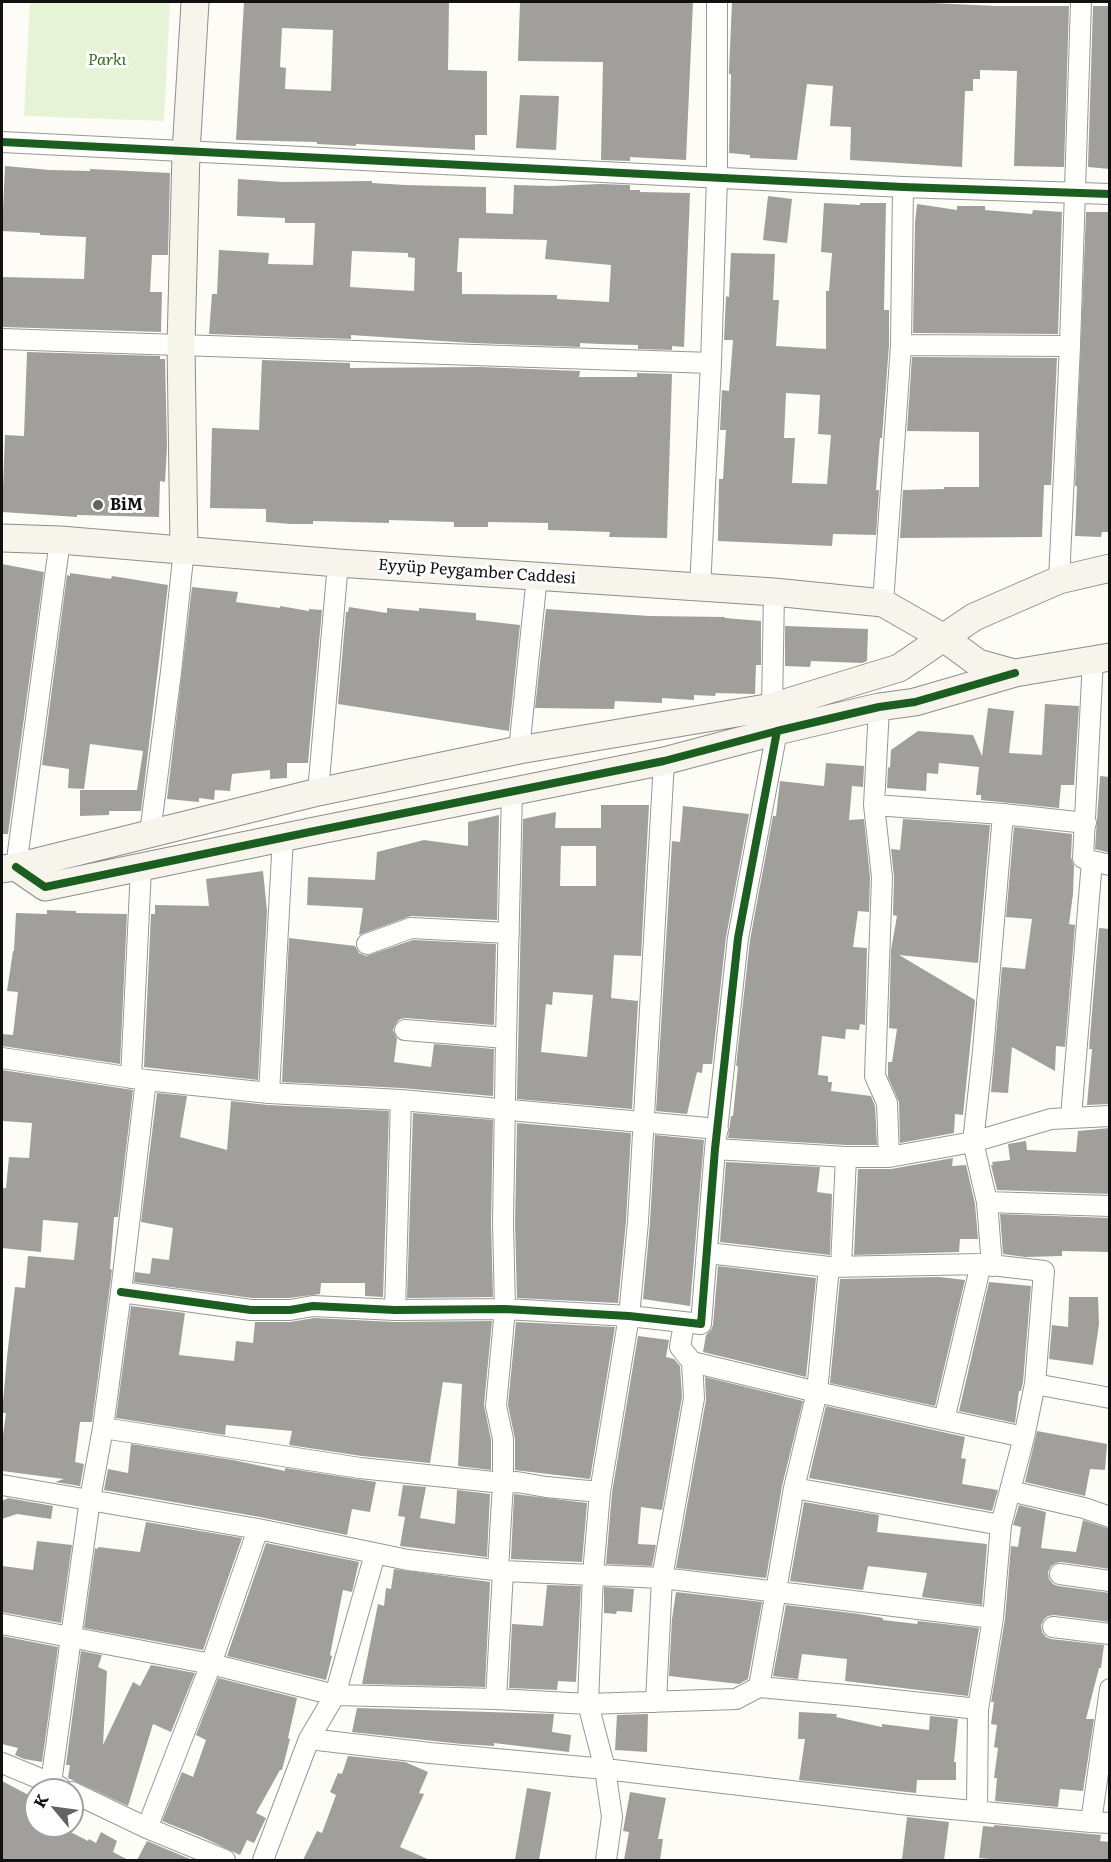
<!DOCTYPE html>
<html>
<head>
<meta charset="utf-8">
<style>
  body { margin:0 }
  #map { position:relative; width:1111px; height:1862px; overflow:hidden; background:#fdfcf7; font-family:Literata,serif }
  canvas { display:block }
  .frame { position:absolute; inset:0; border:3px solid #111; pointer-events:none }
  .north { position:absolute; left:24px; top:1778px; width:60px; height:60px; box-sizing:border-box; background:#fff; border:2px solid #a0a0a0; border-radius:50%; rotate:299deg; font-size:16px; font-weight:700; line-height:24px; text-align:center; color:#111 }
  .north::after { content:''; display:block; margin:auto; width:21px; height:27px; background:#646362; clip-path:polygon(50% 0,100% 100%,50% 72%,0 100%) }
</style>
</head>
<body>
<div id="map">
<canvas width="1111" height="1862"></canvas>
<div class="frame"></div>
<div class="north">K</div>
</div>
<script>
const ctx = document.querySelector('canvas').getContext('2d');
ctx.lineJoin = 'round';
function fillPath(path, color) { ctx.fillStyle = color; ctx.fill(path, 'evenodd'); }
const shape = rows => new Path2D(rows.map(r => 'M' + r).join(''));
function stroke(path, color, width, dash) { ctx.strokeStyle = color; ctx.lineWidth = width; ctx.lineCap = dash ? 'butt' : 'round'; ctx.setLineDash(dash || []); ctx.stroke(path); }
function write(font, color, halo, rows, align = 'center') {
  ctx.font = font + ' Literata,serif'; ctx.lineWidth = 6; ctx.setLineDash([]); ctx.textBaseline = 'middle'; ctx.strokeStyle = halo; ctx.fillStyle = color; for (const [text, x, y, turn = 0] of rows) {
    ctx.save(); ctx.translate(x, y); ctx.rotate((+turn || 0) * Math.PI / 180); ctx.textAlign = isNaN(turn) ? turn : align; if (halo) ctx.strokeText(text, 0, 0); ctx.fillText(text, 0, 0); ctx.restore();
  }
}
const green = shape([
  [30,2,170,2,164,121,24,116]
]);
const building = shape([
  [244,2,449,2,448,70,487,71,487,135,475,135,475,150,356,144,356,146,317,144,317,142,236,140],
  [282,28,333,30,331,91,285,89,286,68,280,67],
  [520,2,693,2,686,160,630,157,630,161,601,160,603,62,518,61],
  [732,2,911,2,996,6,1069,6,1064,167,1014,166,1017,71,980,70,980,79,973,79,973,91,965,91,962,167,850,160,851,127,830,126,833,86,807,84,797,160,750,158,750,155,729,153,731,74,729,74,729,71],
  [1093,6,1110,6,1110,169,1088,167],
  [520,95,559,96,556,150,516,148],
  [5,166,50,170,90,171,90,169,170,173,168,255,152,255,150,292,162,292,161,332,2,327,2,277,84,279,86,237,40,235,40,233,2,231],
  [238,179,283,182,372,181,372,183,405,185,486,187,486,213,513,214,514,185,551,186,600,184,630,185,630,190,640,190,640,192,690,193,684,347,672,346,672,350,638,349,638,345,600,344,580,343,580,347,472,343,351,335,351,339,209,334,212,294,217,294,219,250,269,253,268,264,313,265,315,223,285,223,285,218,237,216],
  [459,238,547,240,545,259,611,265,609,302,557,299,557,295,462,294,462,272,457,272],
  [352,251,408,253,408,257,415,258,414,291,350,287],
  [768,196,792,199,787,243,763,240],
  [824,203,860,205,860,203,886,203,884,310,889,310,889,345,882,438,880,438,876,490,879,490,876,535,833,534,832,546,718,541,719,479,723,479,726,430,720,430,722,390,729,391,733,340,724,340,726,296,729,297,731,253,775,254,773,300,779,300,776,346,826,349,826,291,829,291,832,253,821,252],
  [786,393,820,395,818,434,831,435,827,484,792,483,795,438,784,438],
  [917,204,957,210,957,206,985,206,985,210,1032,214,1033,210,1062,212,1058,334,913,333,915,223],
  [1086,212,1110,212,1110,532,1102,532,1101,537,1075,536,1077,486,1075,486],
  [27,352,160,356,160,359,165,359,167,447,165,482,160,481,159,517,77,515,77,517,2,512,5,435,24,436],
  [912,357,1057,358,1051,485,1044,485,1042,537,900,538,903,490,944,489,944,487,979,487,979,432,907,431],
  [262,360,350,363,350,368,480,367,580,371,579,377,637,377,637,373,672,374,667,538,609,537,610,532,548,530,548,523,488,522,488,527,454,527,454,522,389,520,389,523,313,521,313,524,291,524,266,522,266,509,210,508,212,428,259,430],
  [2,564,44,572,8,834,2,834],
  [70,573,111,579,112,576,168,585,141,811,109,811,109,815,80,816,80,790,137,790,143,751,90,744,84,789,68,788,69,769,42,765,67,575,70,576],
  [192,587,238,592,236,602,280,608,280,606,309,611,309,609,322,610,308,763,287,763,287,778,270,779,270,770,232,774,230,791,215,790,214,800,199,798,199,802,167,799],
  [349,607,387,613,387,608,419,611,419,608,476,613,476,620,520,625,509,731,338,704,346,612,348,612],
  [546,609,649,616,725,617,725,618,761,621,761,665,756,665,755,694,716,693,715,696,694,695,694,700,662,698,662,703,615,701,614,709,535,708],
  [785,626,868,629,867,661,862,663,811,661,810,667,785,666],
  [1045,704,1079,706,1074,785,1061,785,1059,808,981,800,981,795,976,795,979,767,939,763,938,774,927,773,926,791,887,788,888,767,890,768,891,750,918,731,973,735,982,756,988,708,1014,711,1009,753,1042,755],
  [826,763,864,766,863,787,852,786,849,820,864,819,870,877,869,912,858,911,853,947,867,948,865,1025,860,1024,859,1030,846,1029,845,1039,822,1036,818,1075,828,1076,828,1082,832,1082,831,1091,871,1096,875,1106,877,1145,846,1145,728,1138,731,1116,733,1116,738,1066,736,1066,750,940,773,816,776,816,780,781,824,786],
  [1100,776,1110,777,1110,853,1095,849],
  [601,805,649,805,641,956,614,955,611,998,638,1001,632,1109,517,1099,523,819,556,812,555,828,601,828],
  [561,846,596,846,596,886,560,886],
  [553,992,593,995,587,1057,541,1052,546,1004,552,1005],
  [683,806,749,814,726,937,712,1064,703,1064,702,1073,697,1072,687,1114,656,1111,672,841,680,842],
  [499,815,497,920,411,916,359,935,363,908,307,905,308,877,375,880,377,852,424,840,468,846,468,822],
  [903,819,990,825,978,963,899,955,975,1000,963,1115,955,1114,954,1133,900,1143,899,1102,888,1077,888,1062,892,1062,897,1029,889,1028,891,950,897,916,893,915,894,877,891,849,900,850],
  [1014,827,1072,834,1071,857,1074,866,1073,894,1069,924,1075,925,1065,1047,1056,1046,1055,1071,1012,1047,1008,1093,991,1092,1002,967,1025,969,1032,919,1006,917],
  [263,871,267,911,258,1080,144,1067,151,914,155,914,155,905,209,906,206,879],
  [47,910,76,911,76,913,127,914,120,1064,2,1046,2,1034,13,1035,18,992,7,991,13,951,14,951,16,913,47,914],
  [1099,928,1110,929,1110,1104,1087,1105,1092,1049,1089,1049],
  [289,938,355,946,359,953,366,956,413,940,496,944,494,1025,406,1018,400,1019,396,1023,393,1030,397,1039,394,1062,431,1067,434,1044,494,1049,493,1096,402,1088,282,1082],
  [2,1070,133,1090,118,1217,114,1217,110,1269,112,1270,92,1422,80,1422,75,1462,84,1464,80,1486,55,1482,64,1479,2,1471,2,1442,6,1413,2,1413,7,1357,15,1287,25,1288,28,1256,74,1260,78,1223,43,1220,41,1252,2,1248,2,1188,6,1188,9,1157,29,1158,32,1123,2,1121],
  [157,1093,187,1096,180,1137,227,1150,231,1101,268,1105,389,1111,383,1297,365,1296,365,1283,321,1283,320,1294,289,1298,252,1298,134,1282,135,1272,150,1274,152,1258,169,1260,173,1228,141,1222],
  [413,1113,493,1120,491,1222,493,1297,407,1298],
  [517,1123,631,1133,626,1221,618,1303,517,1298,515,1222],
  [1110,1128,1110,1194,997,1190,991,1165,993,1165,992,1162,1010,1160,1008,1144,1026,1141,1027,1150,1076,1152,1078,1131],
  [655,1135,704,1140,690,1306,643,1299,650,1223],
  [953,1158,952,1166,966,1165,975,1204,978,1239,960,1239,959,1252,854,1255,858,1169,891,1169],
  [726,1162,820,1167,817,1192,832,1194,830,1255,720,1242],
  [1000,1214,1110,1218,1110,1252,1062,1251,1062,1256,1025,1257,1003,1254],
  [718,1266,816,1278,806,1377,703,1352,706,1335,711,1330,713,1325],
  [939,1277,965,1280,935,1406,830,1383,840,1279],
  [989,1282,1031,1286,1023,1382,1021,1391,1019,1391,1015,1423,959,1411],
  [1069,1297,1098,1297,1099,1324,1093,1365,1049,1359,1052,1325,1068,1327],
  [131,1306,185,1313,179,1355,234,1361,236,1341,253,1343,255,1322,290,1322,314,1318,394,1322,492,1321,484,1405,491,1440,491,1470,458,1466,462,1384,443,1382,430,1463,362,1456,289,1445,292,1431,226,1425,225,1435,116,1418],
  [516,1322,615,1327,590,1479,515,1470,515,1439,508,1405],
  [638,1336,669,1340,666,1357,674,1359,680,1366,682,1397,662,1510,641,1507,638,1544,656,1545,652,1566,606,1564,612,1493],
  [705,1377,803,1401,782,1486,766,1578,676,1568,706,1400],
  [826,1406,965,1437,961,1458,966,1459,962,1484,998,1490,992,1511,809,1478],
  [1037,1431,1107,1444,1105,1470,1090,1469,1085,1496,1025,1482],
  [131,1444,233,1460,285,1471,285,1468,376,1482,370,1512,352,1509,347,1535,260,1517,104,1490,108,1469,128,1473],
  [403,1485,426,1487,420,1518,455,1524,457,1490,490,1494,487,1557,400,1546,405,1517,398,1516],
  [514,1494,587,1503,582,1562,511,1559],
  [8,1498,53,1506,51,1519,17,1514,2,1519,2,1501],
  [804,1502,879,1515,877,1532,987,1544,982,1605,922,1597,927,1573,868,1566,863,1590,790,1581],
  [1019,1505,1046,1512,1041,1548,1076,1552,1083,1520,1110,1529,1110,1569,1061,1562,1056,1563,1051,1566,1048,1572,1049,1579,1053,1584,1058,1586,1110,1593,1110,1622,1054,1615,1048,1616,1044,1619,1041,1625,1042,1632,1046,1637,1051,1639,1104,1645,1101,1668,1099,1668,1086,1719,1094,1719,1083,1791,1060,1789,1058,1807,995,1801,997,1778,994,1778,998,1748,994,1747,997,1725,991,1724,994,1702,991,1702,1005,1619,1011,1546,1018,1547,1021,1527,1013,1525],
  [146,1522,242,1538,203,1650,84,1628,95,1548,98,1549,98,1547,140,1552],
  [37,1541,72,1545,61,1623,2,1612,2,1566,33,1570],
  [266,1543,359,1562,352,1592,343,1590,330,1655,332,1656,326,1680,227,1656],
  [394,1569,490,1582,485,1687,362,1684,378,1604,384,1606,386,1588,391,1589],
  [547,1585,581,1586,576,1682,558,1681,557,1690,509,1688,512,1624,543,1626],
  [604,1587,634,1589,632,1612,617,1611,616,1614,604,1613],
  [676,1592,762,1602,748,1679,739,1684,669,1676,672,1619],
  [786,1605,859,1614,883,1618,883,1620,917,1624,918,1621,979,1628,968,1696,845,1681,847,1659,802,1654,798,1679,773,1676],
  [2,1636,58,1647,42,1762,24,1759,15,1755,18,1748,2,1744],
  [81,1651,102,1655,98,1667,107,1671,103,1745,133,1682,140,1686,151,1665,195,1673,171,1732,153,1724,128,1806,68,1778,70,1765,66,1765],
  [218,1678,297,1698,288,1738,290,1739,282,1770,280,1770,256,1813,266,1818,254,1843,247,1840,240,1855,202,1837,162,1821,182,1772,193,1777,206,1740,196,1735],
  [357,1708,554,1714,552,1732,571,1735,569,1752,494,1743,494,1746,462,1744,352,1732],
  [799,1712,837,1714,836,1717,882,1727,882,1724,929,1730,930,1716,958,1719,954,1762,956,1762,956,1780,917,1780,916,1793,799,1780,805,1739,798,1739],
  [648,1714,647,1752,615,1750,617,1715],
  [348,1756,405,1762,428,1772,419,1793,424,1794,400,1847,430,1860,303,1860,317,1831,322,1833,336,1795,330,1792,338,1773,342,1774],
  [2,1781,36,1799,36,1826,59,1826,88,1841,89,1839,96,1843,101,1832,117,1841,113,1852,128,1860,2,1860],
  [527,1788,551,1792,539,1860,515,1860],
  [630,1792,666,1798,658,1839,663,1839,660,1860,624,1860,629,1832,623,1831],
  [907,1817,949,1822,944,1860,902,1860],
  [994,1825,1101,1835,1100,1841,1110,1842,1110,1860,1001,1860,979,1858,983,1826,994,1827],
  [147,1841,190,1859,189,1860,137,1860]
]);
const street = shape([
  [2,142,903,187,1110,194],
  [2,339,711,363],
  [901,345,1070,346],
  [1059,580,1070,346,1081,2],
  [700,589,711,363,717,177,717,2],
  [883,603,901,345,903,187],
  [772,707,774,592],
  [879,707,874,805,882,877,875,1076,887,1103,889,1157],
  [519,750,537,576],
  [318,792,338,563],
  [874,805,1003,814,1086,823],
  [150,833,171,672,184,549],
  [1092,861,1110,865],
  [16,867,60,540],
  [367,944,411,928,509,933],
  [405,1030,506,1038],
  [2,1058,146,1080,269,1093,401,1100,718,1129],
  [131,1078,141,868],
  [269,1093,283,837],
  [1071,1117,1092,861,1083,858,1093,659],
  [715,1149,846,1157,889,1157,973,1142,983,1051,1003,814],
  [987,1202,1110,1206],
  [708,1253,829,1267,981,1264,1044,1271,1035,1384,1024,1437,1001,1525,993,1618,978,1709,977,1810],
  [981,1264,944,1420,1024,1437],
  [841,1266,846,1157],
  [992,1266,987,1202,973,1142,1051,1119,1110,1116],
  [121,1292,251,1310,290,1310,313,1306,395,1310,505,1309,629,1316,701,1324,715,1149,738,938,777,731],
  [395,1310,401,1100],
  [692,1362,817,1392,944,1420],
  [1035,1384,1110,1398],
  [103,1428,360,1468,503,1483,517,1482,546,1487,600,1492],
  [2,1485,258,1529,408,1560,503,1571,662,1578,993,1618],
  [794,1488,1001,1525],
  [1010,1491,1084,1508,1110,1517],
  [498,1570,503,1483,503,1439,496,1406,505,1309,503,1222,506,1038,512,792],
  [1060,1574,1110,1581],
  [2,1624,211,1664,335,1695,496,1699,588,1704,736,1699,759,1687,857,1696,978,1709],
  [1053,1627,1110,1634],
  [759,1687,794,1488,817,1392,829,1267],
  [1110,1689,1091,1822,1110,1823],
  [496,1699,503,1571],
  [656,1702,662,1578,694,1398,692,1362,680,1347,684,1323],
  [309,1739,430,1753,605,1769,909,1805,1091,1822],
  [2,1763,60,1787],
  [51,1783,90,1499,103,1428,121,1292,146,1080],
  [72,1792,147,1828,211,1664,258,1529],
  [147,1828,225,1860],
  [263,1860,309,1739,335,1695,375,1554],
  [606,1860,612,1817,605,1769,588,1704,593,1574,600,1492,629,1316,638,1222,664,761]
]);
const secondary = shape([
  [2,538,60,540,338,563,774,592,883,603,944,638,978,663,1014,673],
  [184,549,181,345,186,153,195,2],
  [16,867,45,887,310,832,664,761,777,731,879,707,915,702,1015,673,1110,657],
  [2,869,16,867,318,792,519,750,772,707,899,668,974,617,1059,580,1110,568]
]);
const cycleway = shape([
  [2,142,903,187,1110,194],
  [16,867,45,887,310,832,664,761,777,731,879,707,915,702,1015,673],
  [121,1292,251,1310,290,1310,313,1306,395,1310,505,1309,629,1316,701,1324,715,1149,738,938,777,731]
]);
const markers = [
  [98,505,6,"#646362"]
];
const parkNames = [
  ["Parkı",107,60]
];
const poiNames = [
  ["BiM",110,505]
];
const streetNames = [
  ["Eyyüp Peygamber Caddesi",477,572,4]
];
fillPath(green, '#e7f3d7');
fillPath(building, '#a19f9c');
stroke(street, '#979795', 22);
stroke(secondary, '#8e8d8b', 29);
stroke(street, '#fffffe', 20);
stroke(secondary, '#f6f4eb', 27);
stroke(cycleway, '#1b5e20', 8);
for (const [x, y, r, color] of markers) { const dot = new Path2D(); dot.arc(x, y, r, 0, 2 * Math.PI); ctx.fillStyle = color; ctx.fill(dot); stroke(dot, '#fff', 2); }
write('italic 16px', '#2f6b1f', '#fff', parkNames);
write('bold 16px', '#111', '#fff', poiNames, 'left');
write('16px', '#111', '#fff', streetNames);
</script>
</body>
</html>
